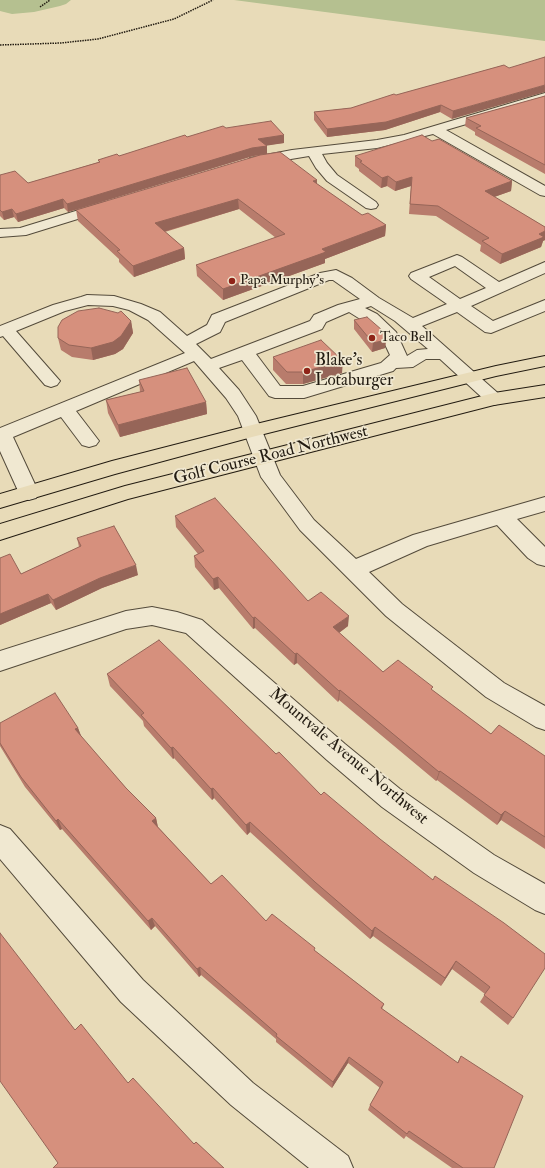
<!DOCTYPE html>
<html>
<head>
<meta charset="utf-8">
<style>
  body { margin:0 }
  canvas { display:block; background:#e8dbb8 }
</style>
</head>
<body>
<canvas width="545" height="1168"></canvas>
<script>
const ctx = document.querySelector('canvas').getContext('2d');
ctx.lineJoin = 'round';
function fillPath(path, color) { ctx.fillStyle = color; ctx.fill(path, 'evenodd'); }
const shape = rows => new Path2D(rows.map(r => 'M' + r).join(''));
function stroke(path, color, width, dash) { ctx.strokeStyle = color; ctx.lineWidth = width; ctx.lineCap = dash ? 'butt' : 'round'; ctx.setLineDash(dash || []); ctx.stroke(path); }
function write(font, color, halo, rows, align = 'center') {
  ctx.font = font + ' "IM FELL Double Pica",serif'; ctx.lineWidth = 3.5; ctx.setLineDash([]); ctx.textBaseline = 'middle'; ctx.strokeStyle = halo; ctx.fillStyle = color; for (const [text, x, y, turn = 0] of rows) {
    ctx.save(); ctx.translate(x, y); ctx.rotate((+turn || 0) * Math.PI / 180); ctx.textAlign = isNaN(turn) ? turn : align; if (halo) ctx.strokeText(text, 0, 0); ctx.fillText(text, 0, 0); ctx.restore();
  }
}
const green = shape([
  [0,0,71,0,66,4,60,6,34,12,12,14,0,11],
  [234,0,545,0,545,41]
]);
const path = shape([
  [40,7,50,0],
  [0,45,61,43,98,39,174,19,213,0]
]);
const minor = shape([
  [545,93,545,101,446,130,545,186,545,196,540,195,433,134,377,148,322,154,327,163,337,175,376,202,378,205,376,208,371,209,366,208,327,181,316,168,309,156,255,165,250,164,248,161,250,158,292,150,377,140,404,135,545,93],
  [105,202,110,203,112,206,110,209,26,235,0,237,0,229,20,228,105,202],
  [457,255,462,257,499,282,545,262,545,273,471,306,493,321,545,300,545,311,491,333,485,332,457,312,422,326,500,395,503,399,500,403,494,405,488,403,440,359,426,359,413,367,396,368,393,371,304,398,275,398,269,396,242,360,219,368,239,390,256,416,280,475,314,520,356,559,413,535,545,497,545,511,517,519,545,547,545,566,537,564,528,558,497,525,427,546,369,572,402,604,504,683,545,706,545,730,536,727,486,697,386,616,300,530,261,477,238,416,226,398,194,361,76,411,99,441,96,445,89,447,82,445,61,417,13,437,39,493,36,498,29,500,22,498,19,493,0,451,0,428,185,353,148,320,129,310,113,306,88,305,65,311,16,331,60,381,57,385,51,387,45,385,3,336,0,337,0,326,53,305,81,297,87,295,114,296,141,304,160,312,187,336,207,325,212,315,320,273,336,270,352,278,379,298,413,318,447,304,411,279,409,276,411,273,457,255],
  [455,266,486,288,460,299,429,277,455,266],
  [329,280,333,280,360,299,338,305,314,315,310,321,211,359,196,344,220,332,225,322,329,280],
  [371,306,395,321,428,349,417,350,407,356,396,332,377,314,365,308,371,306],
  [349,312,365,322,382,338,390,355,381,363,303,386,280,386,256,354,322,329,326,322,349,312],
  [152,607,177,612,202,620,345,744,400,789,494,855,545,884,545,914,535,910,474,873,382,807,327,760,186,633,152,625,126,629,0,671,0,651,126,611,152,607],
  [0,825,10,829,143,980,253,1083,348,1156,353,1168,309,1168,231,1105,121,1002,0,859,0,825]
]);
const major = shape([
  [545,356,545,366,496,376,252,437,115,474,0,508,0,494,112,461,252,425,496,366,545,356],
  [545,385,545,397,494,405,264,464,128,499,0,540,0,524,125,486,494,393,545,385]
]);
const wall = shape([
  [504,65,452,119,440,112,385,130,327,137,314,120,314,112,351,108],
  [545,96,545,174,475,135,475,132,465,126,466,118],
  [226,128,284,135,284,143,267,145,267,154,253,156,68,212,64,208,18,222,14,217,4,220,0,216,0,175,28,183,99,162,98,160,119,156,187,137],
  [432,141,512,181,511,191,494,197,545,227,545,240,543,241,541,247,500,264,480,251,481,245,436,216,409,214,411,186,395,191,387,186,381,188,359,171,359,169,355,166,355,156],
  [317,180,317,184,362,215,386,225,385,236,325,259,325,263,223,300,197,276,196,265,276,238,239,209,165,232,184,248,185,259,134,277,119,262,119,259,78,221,76,210],
  [354,320,386,340,385,348,372,352,354,329],
  [131,321,133,333,123,349,115,354,93,360,72,357,61,350,58,338],
  [273,357,342,373,303,384,286,384,273,370],
  [139,380,206,402,207,414,120,437,108,413,106,400,140,392],
  [175,516,308,601,348,626,339,633,383,672,432,690,491,734,545,756,545,849,501,820,497,825,437,780,436,781,339,700,338,702,297,663,294,665,255,628,253,629,219,588,214,590,195,567,194,556,198,554,176,527],
  [77,538,138,575,102,588,56,610,51,603,0,625,0,558,21,574,79,547],
  [107,674,276,754,321,795,380,839,513,1018,508,1025,480,1002,485,994,452,969,441,986,373,936,370,939,315,891,250,832,247,835,214,798,212,800,174,758,173,759,144,726,143,721,110,686],
  [0,723,78,728,81,737,126,788,156,818,158,827,211,884,266,921,315,951,384,1004,382,1009,457,1063,461,1056,494,1168,452,1168,406,1136,404,1139,368,1110,370,1105,380,1088,348,1063,332,1088,276,1042,276,1039,201,975,199,977,155,926,151,930,62,829,60,830,25,787,0,746]
]);
const shadedWall = shape([
  [545,85,545,92,452,119,453,111],
  [441,105,440,112,385,130,327,137,327,129],
  [284,135,284,143,258,147,258,139],
  [267,146,267,154,253,156,68,212,67,204,252,148],
  [388,176,387,186,381,188,382,178],
  [412,177,411,186,395,191,396,182],
  [317,180,316,190,313,181],
  [512,181,511,191,483,201,485,191],
  [63,199,64,208,18,222,16,214],
  [238,199,239,209,156,234,155,223],
  [12,209,14,217,4,220,2,212],
  [386,225,385,236,325,259,325,263,223,300,223,289,322,249],
  [545,231,545,240,543,241,541,247,500,264,502,254,539,234],
  [184,248,185,259,134,277,133,266],
  [131,321,133,333,123,349,115,354,93,360,91,348],
  [386,340,385,348,372,352,373,343],
  [343,361,342,373,303,384,303,372],
  [206,402,207,414,120,437,118,425],
  [136,565,138,575,102,588,56,610,53,600,100,578],
  [218,577,219,588,214,590,213,579],
  [48,594,51,603,0,625,0,614],
  [349,616,348,626,332,638,333,627],
  [255,617,255,628,253,629,253,618],
  [297,653,297,663,294,665,295,654],
  [340,690,339,700,338,702,339,691],
  [78,728,82,738,75,729],
  [173,747,174,758,173,759,171,748],
  [440,771,437,780,436,781,439,772],
  [213,788,214,798,212,800,211,789],
  [505,811,501,820,497,825,501,815],
  [156,818,158,828,152,821],
  [58,819,62,829,60,830,56,821],
  [250,822,250,832,247,835,246,825],
  [152,918,155,926,151,930,148,921],
  [375,927,373,936,370,939,372,931],
  [456,961,452,969,441,986,445,978],
  [200,967,201,975,199,977,197,969],
  [349,1057,348,1063,332,1088,333,1082]
]);
const building = shape([
  [545,57,545,85,453,111,441,105,386,122,327,129,314,112,351,108,394,94,396,95,504,65,509,68,545,57],
  [545,96,545,165,476,128,481,126,466,118,545,96],
  [271,121,284,135,258,139,267,146,252,148,67,204,63,199,16,214,12,209,2,212,0,210,0,175,15,171,28,183,100,162,98,160,117,154,119,156,185,135,187,137,223,126,226,128,271,121],
  [422,135,432,141,439,139,512,181,485,191,545,227,545,231,539,234,544,237,502,254,482,241,489,238,438,206,410,204,412,177,396,182,388,176,382,178,360,162,362,161,355,156,422,135],
  [280,152,317,180,313,181,362,215,368,213,386,225,322,249,326,252,223,289,196,265,285,234,238,199,155,223,184,248,133,266,117,251,120,250,76,210,260,155,280,152],
  [99,308,118,313,121,311,131,321,121,336,113,342,91,348,69,345,58,338,58,327,62,320,78,311,99,308],
  [367,317,382,330,386,340,373,343,354,320,367,317],
  [321,340,343,361,303,372,287,372,273,357,321,340],
  [187,368,206,402,118,425,106,400,144,391,139,380,187,368],
  [215,498,308,601,321,592,349,616,333,627,383,672,398,660,433,687,431,689,491,734,499,725,545,756,545,837,505,811,501,815,440,771,439,772,340,690,339,691,297,653,295,654,255,617,253,618,218,577,213,579,194,556,204,551,175,516,215,498],
  [114,526,136,565,100,578,53,600,48,594,0,614,0,558,10,554,21,574,81,546,77,538,114,526],
  [159,640,276,754,279,752,321,795,324,792,380,839,433,880,435,876,504,923,545,954,545,968,513,1018,484,995,490,987,456,961,445,978,375,927,372,931,315,882,250,822,246,825,213,788,211,789,173,747,171,748,141,715,144,713,107,674,159,640],
  [55,693,78,728,75,729,126,788,156,818,152,821,211,884,222,875,266,921,272,914,315,948,314,950,384,1004,381,1008,458,1063,461,1056,523,1096,494,1168,463,1168,409,1131,407,1134,370,1105,383,1082,349,1057,333,1082,276,1036,277,1034,200,967,197,969,152,918,148,921,58,819,56,821,21,777,0,743,0,723,55,693],
  [0,933,75,1030,81,1024,128,1083,133,1078,194,1144,196,1142,224,1168,53,1168,58,1163,0,1081,0,933]
]);
const markers = [
  [232,281,4,"#8f2418"],
  [372,338,4,"#8f2418"],
  [307,371,4,"#8f2418"]
];
const farPoinames = [
  ["Papa Murphy's",240,281],
  ["Taco Bell",380,338]
];
const poiNames = [
  ["Blake's",315,361],
  ["Lotaburger",315,381]
];
const streetNames = [
  ["Golf Course Road Northwest",271,456,-14],
  ["Mountvale Avenue Northwest",348,757,40]
];
fillPath(green, '#b5c090');
stroke(minor, '#544b3b', 2);
stroke(major, '#221b11', 2);
stroke(path, '#221b11', 1.5, [1.5, 1]);
fillPath(minor, '#f0e8d1');
fillPath(major, '#e8dbb8');
fillPath(wall, '#b87c6c');
fillPath(shadedWall, '#966558');
fillPath(building, '#d6907d');
stroke(building, '#966558', 1);
for (const [x, y, r, color] of markers) { const dot = new Path2D(); dot.arc(x, y, r, 0, 2 * Math.PI); ctx.fillStyle = color; ctx.fill(dot); stroke(dot, '#f0e8d1', 1.5); }
write('14px', '#221b11', '#f0e8d1', farPoinames, 'left');
write('17px', '#221b11', '#f0e8d1', poiNames, 'left');
write('17px', '#221b11', '#f0e8d1', streetNames);
</script>
</body>
</html>
